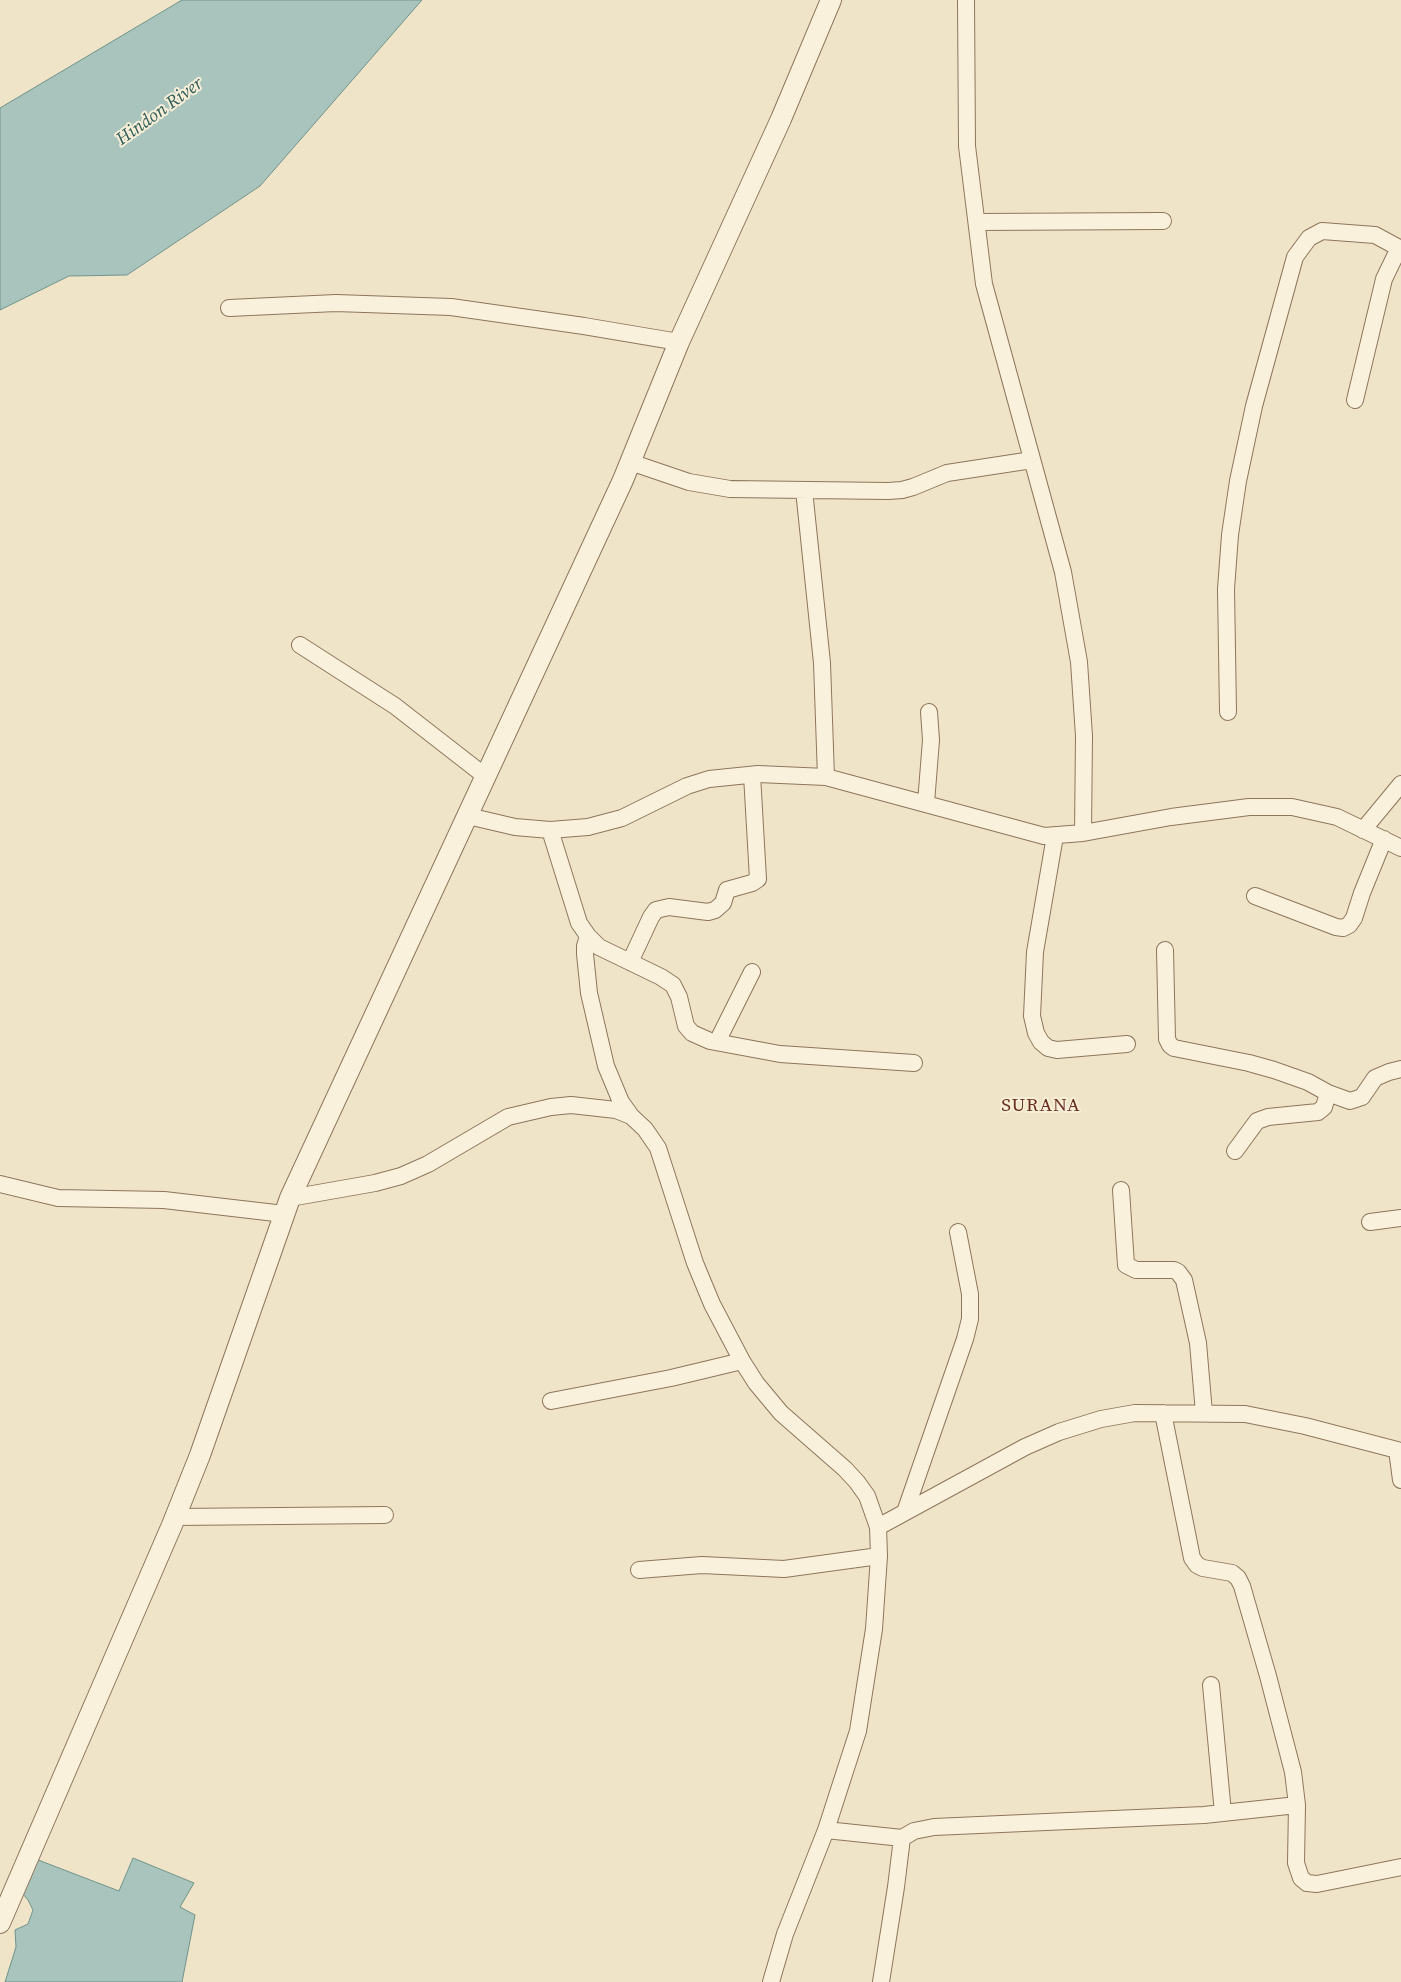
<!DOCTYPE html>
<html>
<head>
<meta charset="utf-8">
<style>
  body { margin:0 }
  canvas { display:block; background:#f0e4c8 }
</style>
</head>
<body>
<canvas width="1401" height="1982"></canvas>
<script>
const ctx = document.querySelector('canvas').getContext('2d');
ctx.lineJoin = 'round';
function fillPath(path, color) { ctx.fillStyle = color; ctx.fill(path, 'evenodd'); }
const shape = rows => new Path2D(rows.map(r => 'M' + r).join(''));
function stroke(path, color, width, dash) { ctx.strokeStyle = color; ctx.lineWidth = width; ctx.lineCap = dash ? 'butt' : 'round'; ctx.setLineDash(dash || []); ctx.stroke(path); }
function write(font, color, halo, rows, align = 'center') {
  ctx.font = font + ' "Source Serif 4",serif'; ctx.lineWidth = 4; ctx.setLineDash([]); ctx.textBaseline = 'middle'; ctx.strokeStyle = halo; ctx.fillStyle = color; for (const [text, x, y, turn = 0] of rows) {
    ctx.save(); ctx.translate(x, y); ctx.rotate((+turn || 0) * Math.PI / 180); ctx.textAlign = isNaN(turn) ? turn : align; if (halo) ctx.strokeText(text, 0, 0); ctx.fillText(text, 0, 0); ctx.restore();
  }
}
const water = shape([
  [182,0,422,0,260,186,127,275,69,276,0,310,0,108,182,0],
  [33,1858,119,1891,133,1858,194,1883,180,1907,195,1915,182,1982,5,1982,16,1947,15,1930,28,1924,33,1910,28,1900,22,1893,33,1858]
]);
const minor = shape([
  [966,0,967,146,984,284,1063,572,1079,662,1084,736,1083,833],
  [977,222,1163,221],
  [229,308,336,303,451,307,584,326,679,342],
  [1355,400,1384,279,1399,248],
  [630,462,689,482,730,489,888,491,902,490,913,487,947,473,1032,460],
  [804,490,822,663,826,777],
  [300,645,395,706,485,776],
  [1228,712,1226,589,1230,535,1238,481,1254,406,1295,257,1309,238,1322,231,1375,235,1401,249],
  [926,803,931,740,929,712],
  [468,816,515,827,550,830,588,827,622,818,687,786,709,779,758,774,826,777,1044,836,1083,833,1171,817,1249,807,1292,807,1337,817,1401,848],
  [550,830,579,923,588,936,599,947,661,977,673,985,679,997,686,1026,692,1033,710,1041,780,1054,914,1063],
  [1363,830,1401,784],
  [1055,836,1035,952,1032,1016,1036,1033,1041,1042,1048,1048,1057,1050,1127,1044],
  [1255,896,1336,927,1343,928,1349,925,1354,918,1362,893,1384,839],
  [588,936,585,946,585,954,589,993,606,1066,621,1102,631,1116],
  [1165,950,1167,1039,1170,1045,1174,1048,1249,1063,1274,1070,1308,1082,1328,1093,1350,1101,1362,1097,1375,1078,1389,1072,1401,1069],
  [630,962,651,917,656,910,669,907,708,912,715,910,723,903,727,890,752,883,758,879,752,775],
  [717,1042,752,972],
  [1235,1151,1257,1121,1268,1117,1318,1112,1324,1107,1328,1093],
  [0,1184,58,1198,164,1200,284,1214],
  [1121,1190,1126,1265,1136,1270,1174,1270,1178,1272,1184,1280,1198,1343,1204,1413],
  [290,1198,375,1183,401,1176,428,1164,508,1117,551,1107,571,1105,616,1110,631,1116,645,1129,658,1148,695,1263,712,1304,742,1361,756,1383,781,1413,845,1469,857,1482,867,1496,878,1527,879,1556,874,1629,858,1731,826,1830,785,1934,771,1982],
  [1370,1222,1401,1218],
  [551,1401,671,1378,742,1361],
  [1163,1413,1192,1558,1197,1565,1203,1568,1232,1573,1238,1578,1242,1586,1268,1676,1293,1772,1297,1805,1296,1863,1301,1878,1307,1883,1317,1884,1401,1867],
  [1397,1450,1401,1480],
  [905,1512,965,1339,970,1319,970,1294,958,1232],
  [175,1517,385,1515],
  [878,1527,1025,1447,1059,1432,1101,1419,1135,1413,1245,1414,1305,1426,1401,1451],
  [639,1570,702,1565,784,1569,879,1556],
  [1211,1685,1223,1813],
  [826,1830,902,1838,896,1887,881,1982],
  [902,1838,914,1831,934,1827,1204,1815,1297,1805]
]);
const tertiary = shape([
  [0,1923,172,1525,200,1455,290,1198,623,480,679,342,781,119,831,0]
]);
const waterNames = [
  ["Hindon River",160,112,-36]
];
const quarterNames = [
  ["SURANA",1041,1106]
];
fillPath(water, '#a9c4bc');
stroke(water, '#6f938a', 1);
stroke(minor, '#8d765c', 18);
stroke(tertiary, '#8d765c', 22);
stroke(minor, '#faf1dc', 16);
stroke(tertiary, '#faf1dc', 20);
write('italic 18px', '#2f5d5a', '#f7eed8', waterNames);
ctx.letterSpacing = '1px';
write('19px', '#6b2e1e', '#f7eed8', quarterNames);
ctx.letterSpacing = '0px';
</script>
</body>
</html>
